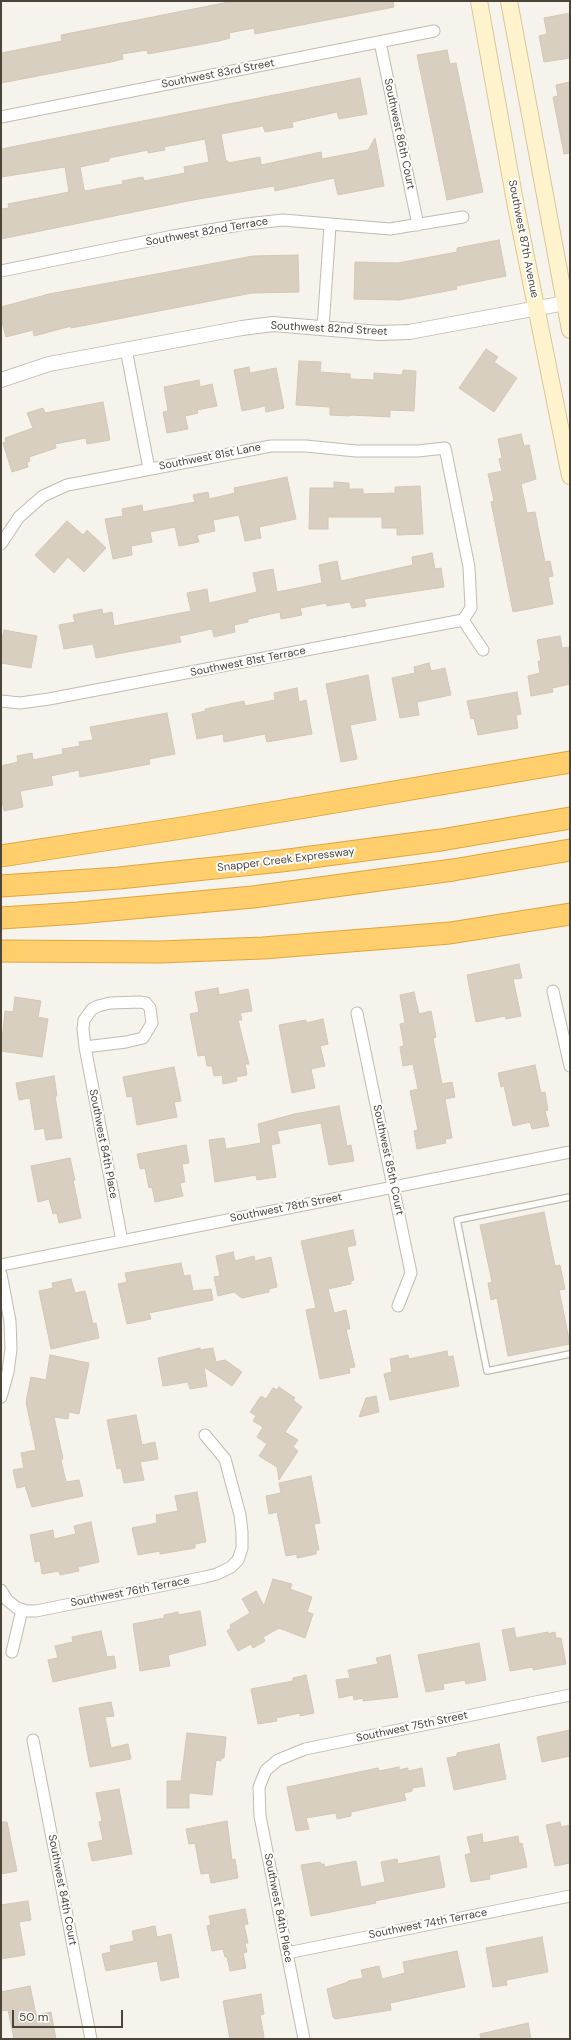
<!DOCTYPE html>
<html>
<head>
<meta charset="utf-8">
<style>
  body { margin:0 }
  #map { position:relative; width:571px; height:2040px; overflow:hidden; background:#f6f3ec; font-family:"DM Sans",sans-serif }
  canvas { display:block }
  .frame { position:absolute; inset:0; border:2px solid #4b4439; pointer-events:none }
  .scale { position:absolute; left:12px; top:2010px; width:111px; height:18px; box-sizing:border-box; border:2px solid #4b4439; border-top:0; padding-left:5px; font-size:12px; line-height:14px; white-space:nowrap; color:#4b4439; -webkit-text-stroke:3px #fff; paint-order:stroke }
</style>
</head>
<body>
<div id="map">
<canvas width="571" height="2040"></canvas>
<div class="frame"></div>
<div class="scale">50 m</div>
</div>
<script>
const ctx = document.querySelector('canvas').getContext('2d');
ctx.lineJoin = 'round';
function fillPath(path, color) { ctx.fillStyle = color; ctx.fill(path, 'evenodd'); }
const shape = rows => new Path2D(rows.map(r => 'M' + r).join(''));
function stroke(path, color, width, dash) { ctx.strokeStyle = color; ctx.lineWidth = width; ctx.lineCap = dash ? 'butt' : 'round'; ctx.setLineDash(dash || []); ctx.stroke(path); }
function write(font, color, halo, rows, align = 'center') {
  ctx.font = font + ' "DM Sans",sans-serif'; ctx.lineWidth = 4; ctx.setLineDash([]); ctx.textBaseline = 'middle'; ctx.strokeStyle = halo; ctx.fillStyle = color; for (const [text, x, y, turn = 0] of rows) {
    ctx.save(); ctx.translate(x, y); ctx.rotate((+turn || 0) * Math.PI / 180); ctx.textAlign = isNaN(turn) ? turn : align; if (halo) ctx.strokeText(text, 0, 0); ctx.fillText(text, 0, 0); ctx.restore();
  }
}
const building = shape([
  [234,1,393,1,394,7,255,34,254,28,229,33,230,38,219,41,148,54,147,50,122,54,123,59,111,62,1,83,1,53,62,41,61,35,234,1],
  [570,13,570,58,544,62,539,36,547,34,544,18,570,13],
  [447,50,450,64,456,63,483,192,447,200,417,55,447,50],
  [360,78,367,114,339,119,337,112,292,122,293,127,265,132,263,126,221,134,226,161,228,161,228,163,260,157,261,165,321,152,322,159,368,150,375,138,384,186,338,195,334,178,275,191,274,186,188,201,1,239,1,209,9,208,8,204,69,192,65,167,1,177,1,149,360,78],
  [205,139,209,162,184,167,185,173,144,181,143,177,122,181,123,184,85,191,84,189,80,167,109,161,109,158,148,150,148,153,165,150,164,147,205,139],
  [570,82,570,153,564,154,553,97,558,96,556,85,570,82],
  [499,240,506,276,456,286,457,289,400,300,354,299,355,262,398,263,457,252,457,248,499,240],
  [298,255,299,292,252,293,71,328,71,326,34,336,33,330,6,337,1,318,1,307,49,294,253,256,298,255],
  [486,349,498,357,494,362,517,378,494,412,459,388,486,349],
  [299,361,321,362,320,372,350,374,350,379,374,380,374,373,402,375,403,370,416,371,414,411,390,410,390,417,350,415,350,416,330,415,330,407,296,405,299,361],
  [249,367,250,373,276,368,284,408,266,412,265,406,242,411,234,370,249,367],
  [199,380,200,387,212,384,217,406,197,410,198,413,185,416,188,429,167,433,163,412,168,411,164,387,199,380],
  [103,402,110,440,87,444,86,438,55,444,56,448,29,457,30,461,27,462,28,467,12,472,3,443,6,442,5,438,33,428,27,413,43,408,45,413,103,402],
  [521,434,524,446,529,445,536,479,521,484,527,513,535,512,545,562,550,561,553,576,548,577,553,604,513,612,491,502,494,501,488,474,502,471,499,459,502,458,498,439,521,434],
  [287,477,296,519,259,527,261,538,245,541,239,515,213,520,215,531,197,535,199,542,179,546,175,527,150,532,152,542,131,546,132,555,113,559,105,519,123,516,122,509,142,505,143,512,158,509,195,502,193,495,208,492,209,499,235,493,234,488,287,477],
  [334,482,349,483,349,489,363,489,363,494,395,493,395,487,420,486,423,534,397,535,397,528,382,528,382,517,328,517,328,529,309,529,310,488,334,488,334,482],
  [67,521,83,535,87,530,106,548,84,572,68,557,54,573,35,555,67,521],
  [432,553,435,569,441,568,444,587,364,599,366,606,352,608,350,602,327,606,326,603,300,608,302,615,281,619,280,612,248,619,248,622,234,625,235,632,214,637,212,629,179,636,181,642,96,658,93,644,64,649,59,625,75,622,73,615,102,609,103,614,112,612,114,626,191,611,187,593,207,589,209,603,257,592,253,573,273,569,277,592,322,583,319,565,337,561,341,581,413,565,412,557,432,553],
  [4,630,37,636,31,668,1,663,1,635,3,636,4,630],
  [560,636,562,648,569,647,570,684,552,688,553,692,531,696,528,676,540,673,538,661,541,661,537,640,560,636],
  [429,663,431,671,445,668,451,695,417,702,419,715,400,718,392,678,415,673,414,667,429,663],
  [368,675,376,720,350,725,357,759,341,762,326,684,368,675],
  [297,688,299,702,306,700,312,734,267,742,265,734,224,742,223,734,197,739,192,714,206,711,205,709,244,701,245,706,275,700,274,693,297,688],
  [517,692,521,714,516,715,518,728,478,735,474,718,471,719,467,701,517,692],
  [167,713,175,754,149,759,150,764,80,777,79,770,51,776,53,785,20,791,23,807,4,811,1,795,1,766,18,762,17,756,32,753,33,760,63,754,62,749,80,746,79,742,93,740,90,727,167,713],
  [519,964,522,978,513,979,521,1016,506,1019,505,1016,476,1022,467,975,519,964],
  [218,988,219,995,248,989,252,1011,240,1013,242,1020,238,1020,249,1064,245,1064,247,1075,236,1077,237,1081,223,1084,222,1075,214,1076,212,1066,207,1066,205,1055,198,1056,190,1014,199,1012,195,992,218,988],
  [414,992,419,1014,431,1011,436,1037,433,1038,442,1084,452,1082,455,1097,445,1099,452,1138,445,1139,446,1143,417,1149,414,1131,418,1130,410,1091,418,1089,413,1064,403,1066,400,1047,404,1046,400,1024,405,1023,400,995,414,992],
  [15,997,41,1001,38,1017,48,1019,42,1057,1,1051,5,1011,13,1012,15,997],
  [323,1019,328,1044,320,1046,325,1066,311,1069,315,1088,292,1093,279,1025,306,1020,306,1023,323,1019],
  [535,1065,541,1093,545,1092,548,1110,545,1111,549,1126,532,1129,530,1122,513,1126,504,1086,501,1087,498,1073,535,1065],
  [174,1067,181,1101,174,1102,177,1117,137,1125,132,1096,127,1097,123,1077,174,1067],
  [54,1076,57,1096,55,1096,62,1138,46,1140,44,1128,35,1130,30,1098,19,1100,16,1083,54,1076],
  [339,1106,347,1146,351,1145,354,1161,329,1165,321,1123,277,1131,280,1143,271,1145,276,1177,257,1180,256,1175,215,1182,209,1140,224,1138,226,1149,261,1143,258,1124,294,1114,339,1106],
  [186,1145,189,1163,182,1164,185,1182,180,1183,183,1196,155,1202,152,1187,149,1188,145,1168,140,1169,137,1154,186,1145],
  [70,1158,75,1180,73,1180,81,1218,59,1223,57,1213,53,1214,49,1199,38,1202,31,1166,70,1158],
  [544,1212,555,1266,560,1265,565,1289,559,1290,570,1344,508,1356,497,1298,491,1300,488,1283,492,1282,480,1225,544,1212],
  [353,1230,356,1245,347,1247,354,1280,351,1281,351,1284,328,1289,334,1313,346,1310,350,1329,346,1329,355,1367,349,1368,350,1373,320,1379,306,1310,316,1308,301,1241,353,1230],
  [233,1252,235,1261,254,1256,255,1261,271,1257,277,1287,269,1289,269,1292,242,1298,234,1292,218,1296,214,1277,220,1276,216,1256,233,1252],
  [181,1263,184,1276,190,1275,193,1291,211,1289,213,1300,149,1313,151,1319,127,1324,118,1284,127,1282,125,1273,181,1263],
  [71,1279,75,1293,85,1291,93,1324,96,1323,99,1338,51,1349,39,1291,53,1288,52,1283,71,1279],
  [200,1348,200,1350,213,1348,216,1362,225,1360,242,1372,232,1386,204,1367,207,1386,190,1389,188,1382,163,1386,158,1358,200,1348],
  [447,1351,448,1357,453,1356,459,1386,390,1400,384,1374,392,1372,390,1359,408,1355,409,1359,447,1351],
  [50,1355,89,1363,79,1414,69,1412,68,1419,54,1417,63,1459,61,1460,66,1482,79,1480,83,1496,32,1507,25,1486,17,1488,13,1470,24,1468,21,1453,36,1450,26,1402,31,1377,46,1380,50,1355],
  [279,1387,295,1398,293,1400,302,1407,285,1432,298,1440,293,1447,298,1451,279,1480,277,1467,259,1456,267,1444,257,1437,263,1427,253,1421,256,1416,250,1412,261,1396,266,1399,273,1388,277,1390,279,1387],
  [376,1396,379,1412,359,1417,366,1398,376,1396],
  [136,1415,142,1445,155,1442,158,1459,140,1462,144,1480,124,1483,121,1468,117,1469,107,1420,136,1415],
  [311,1476,320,1523,314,1524,319,1550,316,1550,316,1554,297,1558,297,1554,286,1556,277,1512,269,1514,266,1496,281,1493,279,1483,311,1476],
  [197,1492,206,1542,195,1544,195,1548,160,1554,160,1551,138,1555,132,1528,157,1523,156,1515,178,1511,175,1496,197,1492],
  [91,1522,99,1562,78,1567,79,1571,60,1575,59,1571,42,1574,40,1561,35,1562,30,1535,53,1530,54,1539,76,1534,74,1526,91,1522],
  [273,1579,292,1584,290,1589,312,1597,307,1612,313,1614,305,1638,279,1628,263,1637,265,1641,253,1648,251,1644,238,1651,227,1631,231,1628,230,1625,250,1613,242,1599,256,1591,264,1606,273,1579],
  [200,1611,206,1645,168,1655,170,1666,140,1671,133,1624,164,1618,164,1615,178,1612,178,1615,200,1611],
  [514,1628,516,1638,548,1632,548,1634,555,1632,556,1638,561,1638,566,1664,533,1670,533,1667,510,1671,502,1630,514,1628],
  [101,1631,107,1657,114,1656,116,1668,53,1682,48,1660,58,1658,55,1646,73,1642,72,1637,101,1631],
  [479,1643,486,1680,466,1684,465,1680,443,1684,444,1689,426,1692,418,1655,479,1643],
  [390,1655,398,1697,363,1701,363,1698,354,1700,353,1695,339,1698,336,1680,350,1678,348,1670,378,1664,376,1658,390,1655],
  [306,1675,314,1713,300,1716,300,1713,276,1718,277,1721,258,1724,251,1689,293,1681,293,1678,306,1675],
  [111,1702,114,1716,105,1717,111,1748,128,1744,131,1759,90,1767,79,1708,111,1702],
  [570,1730,570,1756,542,1762,537,1737,570,1730],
  [187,1733,226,1737,224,1758,221,1758,221,1761,216,1760,212,1795,191,1793,189,1794,189,1808,167,1808,167,1781,181,1781,187,1733],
  [499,1744,506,1779,454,1790,447,1758,457,1756,457,1753,499,1744],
  [399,1767,399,1770,408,1768,408,1771,422,1768,425,1786,412,1788,412,1791,404,1793,406,1800,351,1812,351,1816,337,1819,336,1813,306,1818,309,1829,296,1831,287,1787,378,1768,379,1771,399,1767],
  [119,1789,132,1854,92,1861,88,1843,103,1840,99,1822,102,1821,96,1793,119,1789],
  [227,1821,232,1860,235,1859,238,1878,211,1883,209,1873,201,1874,195,1843,189,1844,186,1829,227,1821],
  [1,1822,7,1822,17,1871,1,1874,1,1822],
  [560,1822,561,1827,570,1825,570,1863,555,1866,546,1825,560,1822],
  [482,1834,483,1843,518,1836,519,1844,522,1843,527,1867,489,1875,490,1879,471,1882,465,1855,471,1853,467,1837,482,1834],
  [439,1856,445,1887,375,1901,376,1903,311,1916,301,1865,320,1862,321,1864,324,1864,325,1867,356,1861,361,1887,385,1882,381,1862,397,1859,398,1864,439,1856],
  [28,1901,31,1920,19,1922,25,1955,1,1959,1,1905,28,1901],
  [245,1909,248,1924,244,1925,248,1943,245,1943,247,1952,243,1953,246,1968,230,1971,227,1957,225,1957,223,1949,212,1951,207,1926,211,1925,209,1916,245,1909],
  [155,1926,157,1937,171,1934,179,1977,161,1981,157,1961,106,1971,102,1954,111,1952,110,1946,134,1941,132,1931,155,1926],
  [542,1937,548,1972,506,1980,507,1985,493,1987,486,1948,542,1937],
  [457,1951,465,1987,390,2003,391,2010,335,2019,333,2017,327,1989,348,1982,348,1981,363,1978,361,1970,379,1966,382,1979,405,1973,403,1962,457,1951],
  [30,1986,36,2015,51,2012,56,2039,14,2039,8,2010,1,2011,1,1992,30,1986],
  [261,1994,264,2014,260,2015,264,2037,262,2039,230,2039,223,2001,261,1994],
  [528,2023,531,2039,481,2039,480,2034,528,2023]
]);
const service = shape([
  [570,1197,457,1220,487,1371,570,1354]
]);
const minor = shape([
  [380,42,418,225],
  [1,117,434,31],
  [1,271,173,236,246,224,283,220,390,229,463,217],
  [323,328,330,226],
  [126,349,149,469],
  [1,544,19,517,43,496,67,485,78,483,271,446,306,446,356,451,418,451,445,448,469,567,471,608,463,620],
  [463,620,483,650],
  [1,701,20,703,49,699,463,620],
  [553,991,570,1066],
  [357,1013,411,1273,398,1306],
  [85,1047,83,1029,84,1020,92,1009,98,1006,110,1003,140,1002,146,1003,150,1008,152,1023,143,1038,126,1042,85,1047,122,1241],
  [1,1265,570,1152],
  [1,1274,10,1321,11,1349,8,1372,1,1397],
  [1,1590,7,1600,17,1608,27,1611,36,1611,205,1577,217,1574,231,1567,238,1560,242,1548,242,1532,240,1515,225,1459,205,1435],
  [12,1652,22,1610],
  [33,1740,91,2039],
  [287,1953,570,1896],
  [304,2039,260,1816,259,1787,266,1770,278,1760,305,1749,570,1695]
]);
const tertiary = shape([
  [1,380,49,364,242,328,273,324,379,333,409,332,565,303]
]);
const secondary = shape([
  [479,1,516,207,570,476],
  [509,1,570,330]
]);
const motorway = shape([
  [1,856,188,827,570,762],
  [1,886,119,878,281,861,441,840,570,818],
  [1,918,78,913,253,897,453,870,570,850],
  [1,951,160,952,263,948,450,933,570,914]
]);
const streetNames = [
  ["Southwest 83rd Street",218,74,-11],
  ["Southwest 86th Court",399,134,78],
  ["Southwest 82nd Terrace",207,232,-10],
  ["Southwest 87th Avenue",523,239,79],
  ["Southwest 82nd Street",329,329,3],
  ["Southwest 81st Lane",210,457,-11],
  ["Southwest 81st Terrace",248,662,-11],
  ["Snapper Creek Expressway",286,860,-7],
  ["Southwest 84th Place",103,1144,79],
  ["Southwest 85th Court",388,1160,78],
  ["Southwest 78th Street",286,1208,-11],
  ["Southwest 76th Terrace",130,1592,-11],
  ["Southwest 75th Street",412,1727,-12],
  ["Southwest 84th Court",62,1890,79],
  ["Southwest 84th Place",278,1908,79],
  ["Southwest 74th Terrace",428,1924,-11]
];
fillPath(building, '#d8cfc1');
stroke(building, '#d3c7b4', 1);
stroke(service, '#c2bbae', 8);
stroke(minor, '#c2bbae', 13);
stroke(tertiary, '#c2bbae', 16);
stroke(secondary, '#d6c79b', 18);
stroke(motorway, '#e0a43c', 23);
stroke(service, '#fff', 5.5);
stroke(minor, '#fff', 11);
stroke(tertiary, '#fff', 14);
stroke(secondary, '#fff3cd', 16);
stroke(motorway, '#ffcf6e', 21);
write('11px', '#4b4439', '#fff', streetNames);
</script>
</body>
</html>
